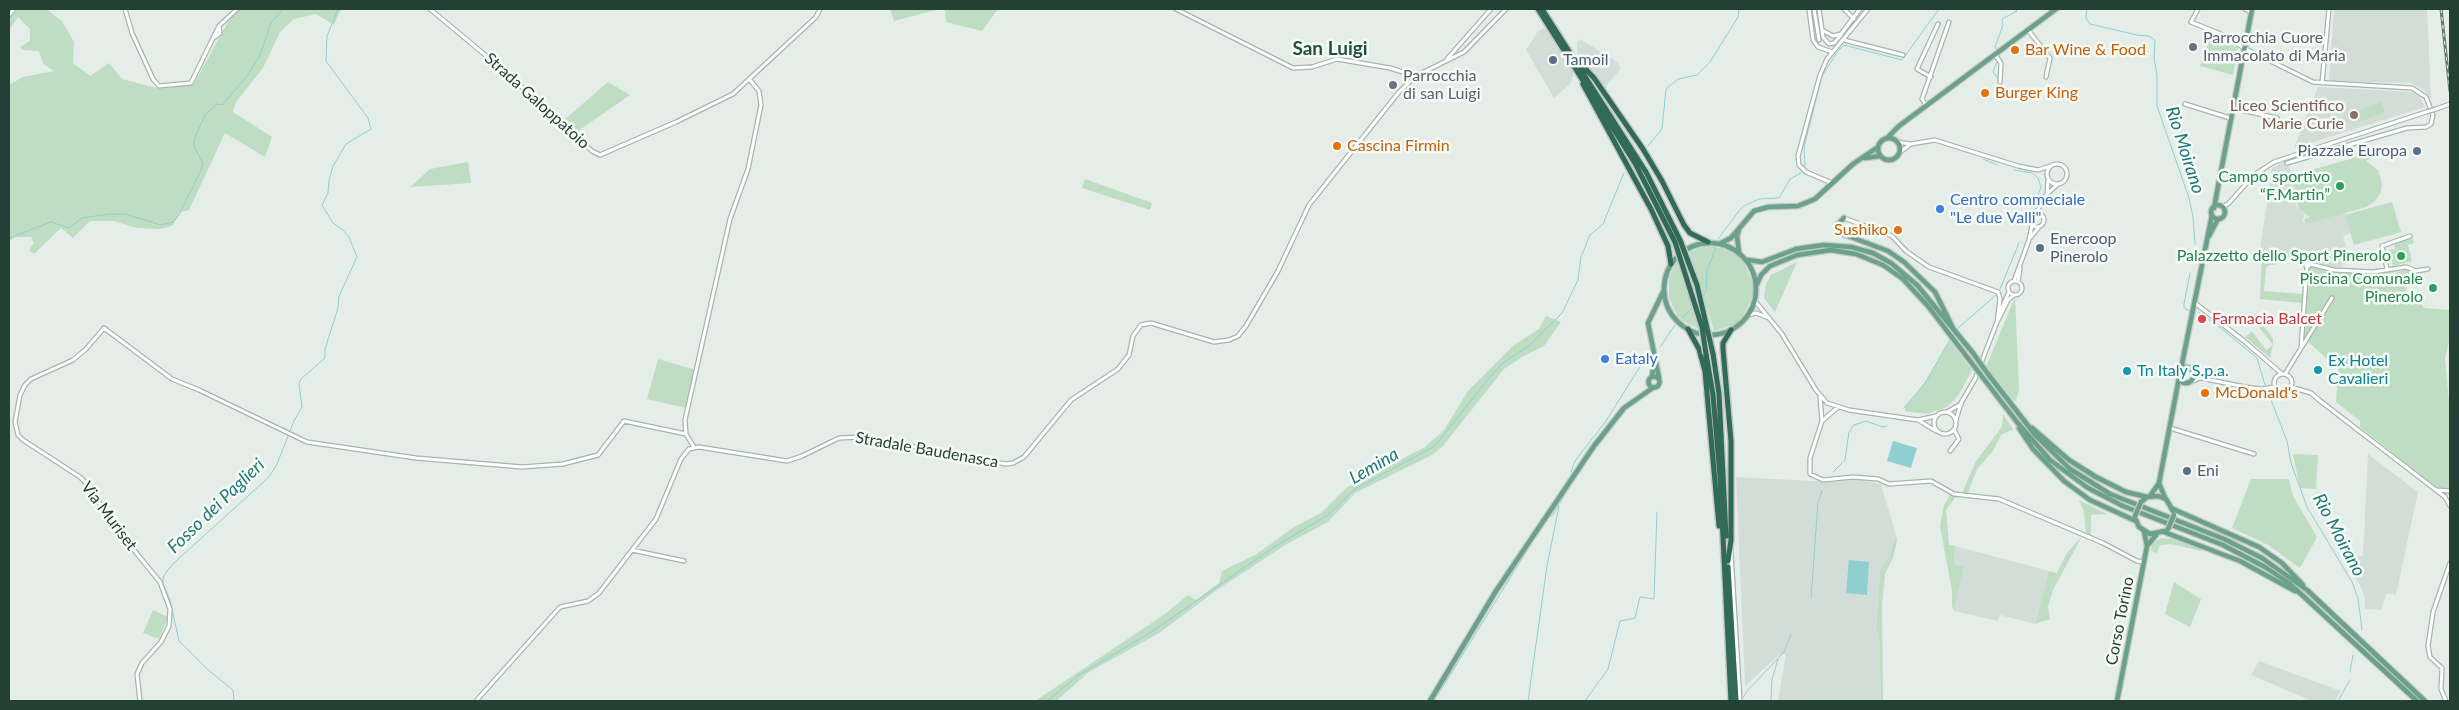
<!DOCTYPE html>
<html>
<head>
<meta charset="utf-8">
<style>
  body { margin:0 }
  #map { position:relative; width:2459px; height:710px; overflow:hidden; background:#e5ede8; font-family:Lato,sans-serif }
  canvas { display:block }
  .frame { position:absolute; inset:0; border:10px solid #243f34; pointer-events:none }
</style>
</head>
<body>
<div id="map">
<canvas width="2459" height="710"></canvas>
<div class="frame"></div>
</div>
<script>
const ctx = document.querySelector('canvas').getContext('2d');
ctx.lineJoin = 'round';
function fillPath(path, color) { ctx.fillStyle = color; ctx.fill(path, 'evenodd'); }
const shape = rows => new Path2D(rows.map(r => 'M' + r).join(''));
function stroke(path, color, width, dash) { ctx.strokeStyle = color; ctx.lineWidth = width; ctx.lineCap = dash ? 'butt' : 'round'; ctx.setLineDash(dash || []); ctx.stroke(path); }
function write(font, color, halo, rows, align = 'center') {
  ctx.font = font + ' Lato,sans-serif'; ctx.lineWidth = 5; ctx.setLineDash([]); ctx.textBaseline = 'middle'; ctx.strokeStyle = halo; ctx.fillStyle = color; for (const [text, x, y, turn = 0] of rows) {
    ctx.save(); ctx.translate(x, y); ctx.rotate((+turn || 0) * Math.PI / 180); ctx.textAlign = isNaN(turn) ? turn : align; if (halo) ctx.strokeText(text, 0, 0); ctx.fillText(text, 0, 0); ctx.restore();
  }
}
const built = shape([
  [2334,9,2427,9,2431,99,2424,90,2410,83,2329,81],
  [1544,28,1555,39,1574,70,1571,83,1554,98,1526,50,1538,31],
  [1580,39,1616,61,1621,68,1607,85,1606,91,1577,53,1577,43],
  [2318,87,2412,92,2419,95,2425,107,2294,148],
  [2286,161,2293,176,2297,178,2293,194,2297,207,2305,215,2302,220,2304,223,2345,213,2351,233,2343,236,2350,259,2341,267,2324,267,2309,259,2259,256,2272,168],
  [2368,454,2418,492,2396,595,2387,593,2381,610,2365,609,2365,599,2361,587,2342,556,2363,556],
  [1736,477,1834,482,1855,479,1881,484,1896,535,1890,555,1880,570,1876,631,1879,634,1881,701,1778,701,1786,654,1779,655,1745,686],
  [1955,546,2049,571,2035,624,2000,615,1998,621,1954,611,1964,567,1954,564],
  [2259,661,2338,690,2341,691,2335,701,2312,701,2251,675]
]);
const green = shape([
  [9,9,46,9,62,21,74,42,73,63,90,76,109,63,122,79,160,89,194,84,235,9,341,9,334,25,316,14,294,19,280,32,263,68,236,102,233,112,272,137,265,157,225,133,189,210,181,212,172,226,160,229,137,228,114,221,90,221,73,238,61,228,34,254,29,250,34,243,31,237,16,237,9,241,9,85,23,77,54,71,43,64,39,51,22,50,20,47,30,41,30,29,18,17,9,30],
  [890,9,940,9,894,21],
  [945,9,998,9,982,31,946,22],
  [2210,38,2238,48,2233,75,2200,66],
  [608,82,630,95,578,131,564,120],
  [2381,102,2385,112,2359,122,2355,112],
  [2371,153,2372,158,2366,161,2378,170,2382,183,2381,192,2375,201,2366,207,2305,224,2304,219,2310,217,2300,210,2294,197,2295,185,2301,177,2308,171],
  [468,162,471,183,410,187,430,169],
  [1085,179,1152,203,1150,210,1082,188],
  [2392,202,2401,232,2354,245,2345,215],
  [2412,238,2414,243,2408,245,2412,261,2393,266,2389,250,2395,249,2394,243],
  [1707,246,1726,249,1736,254,1745,264,1753,285,1753,296,1743,316,1736,324,1714,331,1689,251],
  [2262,256,2276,257,2275,265,2269,265,2266,268,2264,291,2303,294,2302,303,2260,299],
  [1678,260,1699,329,1683,321,1677,315,1669,298,1669,277],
  [1797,262,1775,312,1764,298,1766,284,1771,275],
  [2312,265,2327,272,2343,271,2348,273,2351,271,2367,274,2387,271,2395,273,2410,269,2414,275,2406,283,2407,295,2416,299,2424,308,2450,310,2450,338,2445,358,2450,414,2450,489,2436,487,2360,427,2360,421,2336,402,2338,369,2304,338,2309,269],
  [2015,297,2019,390,2016,401,2012,399,1986,367],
  [1546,316,1561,322,1544,346,1522,357,1504,369,1443,446,1432,455,1355,493,1328,522,1285,545,1217,590,1159,633,1089,672,1056,701,1035,701,1165,614,1188,595,1196,600,1219,583,1222,571,1255,555,1294,527,1321,513,1346,488,1425,447,1444,430,1468,391,1514,345,1539,329],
  [2261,323,2273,338,2273,345,2270,358,2245,337,2252,331,2266,350,2273,345,2258,326],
  [1950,341,1972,370,1958,396,1947,407,1927,414,1905,411,1905,407,1923,386],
  [658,359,696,370,686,408,647,399],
  [2003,414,2013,429,2001,435,1993,451,1977,469,1968,493,1962,493,1976,461,2002,427],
  [2293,454,2318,455,2316,489,2300,488],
  [2251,479,2289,479,2293,496,2317,537,2300,568,2268,545,2232,528],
  [1951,494,1964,496,1955,498,1946,510,1949,545,1955,546,1954,564,1964,567,1954,611,1952,606,1952,591,1940,526,1944,505],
  [2079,500,2107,514,2091,515,2091,535,2086,534,2084,512],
  [1896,535,1897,541,1893,558,1885,574,1882,605,1883,701,1881,701,1879,634,1876,631,1880,570,1890,555],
  [2082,536,2053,590,2048,607,2050,619,2035,624,2049,571,2057,573,2067,553],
  [2161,538,2172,539,2202,549,2201,551,2171,544,2160,545,2157,553,2151,551,2153,543],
  [2174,582,2201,599,2190,627,2165,614],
  [153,610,168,617,159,639,143,633]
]);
const water = shape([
  [1893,441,1917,448,1911,468,1887,461],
  [1849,560,1869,562,1867,595,1846,593]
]);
const stream = shape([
  [2087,9,2086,18,2090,24,2137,35,2149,36,2155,40,2154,58,2157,75,2157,106,2189,198,2193,217,2195,244],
  [1998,51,1995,47,2003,25,2002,19,2017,11,2014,9],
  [1997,77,1993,72,2000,54],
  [1648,146,1662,129,1666,89,1678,79,1697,75,1710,62,1738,17,1739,9],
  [1983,159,1997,165],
  [1805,168,1804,147,1822,76,1838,51,1844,45,1902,60,1939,9],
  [2014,170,2032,173,2038,178,2041,187,2036,200],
  [9,238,51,222,69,228,82,218,109,214,125,214,161,225,173,222,179,215,200,172,203,164,194,146,194,140,205,115,217,104,222,105,248,75,260,55,271,23,283,9],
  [1718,239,1742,207,1759,199,1779,198,1790,179,1801,173],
  [2000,289,2019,243],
  [1702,298,1706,291,1707,271,1716,247],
  [2189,311,2184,308,2184,304,2190,273],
  [2198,312,2214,323],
  [1681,319,1694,306],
  [2218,326,2257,358,2265,385],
  [1957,329,1996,295],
  [1660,347,1675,325],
  [2269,395,2287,441,2291,463,2307,507,2352,582,2358,598,2362,630],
  [1904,408,1925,383,1951,338],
  [1571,472,1575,461,1606,421,1644,360],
  [1833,472,1845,460,1849,432,1854,425,1866,421,1883,427,1887,426],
  [1560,503,1567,491],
  [1547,518,1553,515,1559,504],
  [1811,598,1818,502,1822,491],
  [2350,672,2353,655],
  [1743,698,1747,691,1784,652,1791,634],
  [234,701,233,690,207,669,179,641,170,600,163,584,163,578,167,571,175,562,269,477,277,464,294,421,302,407,299,384,301,379,325,358,325,349,338,308,339,296,357,257,349,237,342,229,333,223,322,205,328,193,329,180,333,166,346,144,371,129,368,118,326,61,327,36,338,9],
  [1047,701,1079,675,1153,631,1274,547,1328,515,1355,489,1435,446,1489,378,1503,363,1530,345,1562,313,1578,280,1581,257,1590,235,1603,224,1624,173],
  [1434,701,1541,528],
  [1528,701,1547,566,1559,506],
  [1585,701,1608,669,1620,621,1635,618,1640,597,1654,599,1657,512],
  [1771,701,1772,680,1778,659],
  [2338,701,2350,680]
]);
const minor = shape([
  [125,9,132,33,153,79,159,86,191,83,219,26,237,9],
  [430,9,502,69,592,151,600,155,676,122,733,94,816,17,820,9],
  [1176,9,1293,68,1312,67,1337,59,1390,68,1416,76],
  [1809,9,1813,40,1818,47,1832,52],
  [1814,9,1819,40],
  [1819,9,1822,30,1833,36,1841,34,1860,9],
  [1844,9,1854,19],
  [2198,9,2191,22,2223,35,2244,48,2313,82,2412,88,2426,97,2433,115,2431,124,2426,127,2407,128,2287,163],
  [2245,9,2251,12],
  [9,15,14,9],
  [2028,30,2050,58,2046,77],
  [1822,31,1823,37,1829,44,1834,43,1841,35],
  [215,37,220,33,219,26],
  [1844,40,1903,55],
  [1995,55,2001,63,2000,82],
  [1447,59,1491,9],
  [1931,77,1917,69,1938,24],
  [2322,83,2329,9],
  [2185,104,2230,118],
  [1926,105,1922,99,1949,22],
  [2232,108,2277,118],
  [2436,109,2450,104],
  [1898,142,1910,144],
  [1900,152,1911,144,1935,140,2018,166,2038,170,2050,166],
  '2047 174a10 10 0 1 1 20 0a10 10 0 1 1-20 0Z',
  [1832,183,1806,172,1799,165,1798,156,1820,75,1827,59,1868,9],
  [2047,194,2057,185],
  [2222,207,2228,204,2254,175,2274,162,2426,112],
  [2036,213,2047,194,2048,180],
  '2030 220a7 7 0 1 1 14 0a7 7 0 1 1-14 0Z',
  [1844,218,1892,236,1906,251,1929,267,1998,292,2000,299,1997,323],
  [2031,237,2039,227],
  [2305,262,2309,262,2309,266,2306,266,2305,262],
  [2310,264,2334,270,2373,272,2406,267,2416,271,2428,269],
  [2387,269,2382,246,2410,236],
  [2014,281,2029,240,2032,225],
  '2008 288a7 7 0 1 1 14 0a7 7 0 1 1-14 0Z',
  [2018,282,2020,268],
  [1755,301,1782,334,1816,390,1827,403,1849,410,1918,420,1936,431],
  [2195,303,2244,341,2282,374],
  [1999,314,2009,292],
  [1748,315,1756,313,1769,318],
  [1998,320,2008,300,2014,295],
  [2301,348,2307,266],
  [2193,373,2201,378,2245,387,2262,389,2274,387],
  '2274 383a9 9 0 1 1 18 0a9 9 0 1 1-18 0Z',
  [2285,374,2332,298],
  [2191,382,2200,378],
  [2291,387,2311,393,2319,400,2445,497,2450,506],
  [1820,396,1822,421,1810,458,1810,474,1823,480,1853,477,1878,479,1889,484,1931,481,1954,494,1999,499,2103,543,2137,561,2144,562],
  '1934 423a11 11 0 1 1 22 0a11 11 0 1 1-22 0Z',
  [1947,412,1961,404],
  [1918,420,1936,416],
  [1956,420,1961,403,1975,379,1997,322],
  [1822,421,1837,408],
  [2170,428,2254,454],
  [686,434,685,420,730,219,748,169,761,105,759,91,750,80],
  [1950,451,1959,439,1954,430],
  [2437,490,2450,491],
  [632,550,684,561],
  [1731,552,1740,701],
  [140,701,137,674,142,663,161,642,169,626,170,609,160,582,107,517,91,488,80,477,23,440,18,435,15,422,20,395,25,385,31,379,73,360,86,349,104,328,172,379,199,390,307,442,416,458,522,467,563,464,598,455,624,421,686,434,694,447],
  [476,701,560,607,588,601,599,593,656,519,681,459,689,449,699,447,787,461,802,456,839,438,862,437,1006,464,1013,463,1024,457,1071,400,1118,369,1129,355,1133,336,1141,325,1151,323,1214,342,1229,340,1238,336,1246,326,1278,271,1309,205,1399,92,1416,76,1464,52,1506,9],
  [2446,701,2441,689,2442,668,2430,657,2428,646,2433,612,2450,563]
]);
const major = shape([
  '1878 149a11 11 0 1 1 22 0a11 11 0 1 1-22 0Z',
  [1887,138,1899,126,2056,9],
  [1865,158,1880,156],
  '2211 212a7 7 0 1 1 14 0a7 7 0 1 1-14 0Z',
  [2214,208,2252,9],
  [1844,218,1837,225,1840,233,1888,251,1904,262,1935,292,1953,328],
  [2209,236,2218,219],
  '1664 289a46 46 0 1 1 92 0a46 46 0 1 1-92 0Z',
  [1721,243,1731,238,1754,211,1768,207,1798,206,1815,199,1853,164,1878,147],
  [1739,252,1737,237,1739,229],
  [1748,260,1762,262,1796,249,1824,245,1851,247,1873,253,1891,263,1917,285,1973,353],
  [1757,284,1761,275,1770,266,1797,255,1831,250,1856,254,1883,265,1903,279,1928,306,1954,340],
  '2178 375a8 8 0 1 1 16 0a8 8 0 1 1-16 0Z',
  [2181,369,2212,215],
  [1988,374,2036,436,2070,469,2110,494,2224,539,2262,558,2307,590,2425,701],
  '1648.5 382a5.5 5.5 0 1 1 11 0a5.5 5.5 0 1 1-11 0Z',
  [1652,377,1654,360],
  [1659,378,1648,323,1663,292],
  [2017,422,2050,460,2088,488,2123,506,2223,545,2265,567,2289,583,2417,701],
  [2019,428,2033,449,2064,481,2090,500,2136,521],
  [2032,428,2069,460,2096,477,2126,492,2147,497],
  [2159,483,2165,498],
  [2150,496,2159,483,2179,378],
  [2141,502,2147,497,2158,496,2166,499,2173,511],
  [2173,509,2259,547,2282,563,2303,585],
  [2136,520,2139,527,2150,534,2165,531],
  [2144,531,2147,546],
  [2164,532,2240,561,2295,591],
  [1430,701,1496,591,1594,446,1624,408,1654,387],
  [2117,701,2147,546,2156,535]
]);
const highway = shape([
  [1538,9,1636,165,1675,242],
  [1542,9,1646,172,1680,240],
  [1580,63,1594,78,1643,149,1662,181,1684,225,1690,233,1708,242],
  [1583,84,1651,209,1668,246,1671,264],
  [1688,329,1699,349,1705,371,1719,526],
  [1706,354,1713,395,1720,476,1731,701],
  [1713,354,1719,394,1726,536],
  [1728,561,1731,540,1731,441,1723,349,1723,343,1731,330],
  [1728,567,1736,701]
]);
const rail = shape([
  [2441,9,2450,91]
]);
const minorBridge = shape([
  [2426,112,2436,109]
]);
const majorBridge = shape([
  [1954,340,2017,422],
  [1973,353,1988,374],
  [2135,516,2141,502],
  [2168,529,2174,515]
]);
const highwayBridge = shape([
  [1680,240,1697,285,1713,354],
  [1675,242,1702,327,1706,354]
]);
const markers = [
  [2193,47,5,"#6b7280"],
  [2015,50,5,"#e8710a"],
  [1553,60,5,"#5c6f8a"],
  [1393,85,5,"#6b7280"],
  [1985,93,5,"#e8710a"],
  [2354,115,5,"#8d6e63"],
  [1337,146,5,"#e8710a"],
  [2417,151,5,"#5c6f8a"],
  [2340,186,5,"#2e9e5b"],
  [1940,209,5,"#3f7fe0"],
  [1898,230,5,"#e8710a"],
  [2040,248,5,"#5c6f8a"],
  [2401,256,5,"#2e9e5b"],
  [2433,288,5,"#2e9e5b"],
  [2202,319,5,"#e0444e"],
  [1605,359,5,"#3f7fe0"],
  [2318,370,5,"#0f9aa8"],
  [2127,371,5,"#0f9aa8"],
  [2205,393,5,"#e8710a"],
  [2187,471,5,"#5c6f8a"]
];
const worshipNames = [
  ["Parrocchia Cuore",2203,38],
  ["Immacolato di Maria",2203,56],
  ["Parrocchia",1403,76],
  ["di san Luigi",1403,94]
];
const foodNames = [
  ["Bar Wine & Food",2025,50],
  ["Burger King",1995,93],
  ["Cascina Firmin",1347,146],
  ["Sushiko",1888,230,"right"],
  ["McDonald's",2215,393]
];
const serviceNames = [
  ["Tamoil",1563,60],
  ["Piazzale Europa",2407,151,"right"],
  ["Enercoop",2050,239],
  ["Pinerolo",2050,257],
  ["Eni",2197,471]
];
const streetNames = [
  ["Strada Galoppatoio",537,101,42],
  ["Stradale Baudenasca",927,450,10],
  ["Via Muriset",109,516,53],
  ["Corso Torino",2120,621,-79]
];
const educationNames = [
  ["Liceo Scientifico",2344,106],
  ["Marie Curie",2344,124]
];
const leisureNames = [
  ["Campo sportivo",2330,177],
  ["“F.Martin”",2330,195],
  ["Palazzetto dello Sport Pinerolo",2391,256],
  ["Piscina Comunale",2423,279],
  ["Pinerolo",2423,297]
];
const shopNames = [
  ["Centro commeciale",1950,200],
  ["\"Le due Valli\"",1950,218],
  ["Eataly",1615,359]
];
const healthNames = [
  ["Farmacia Balcet",2212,319]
];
const cultureNames = [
  ["Ex Hotel",2328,361],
  ["Cavalieri",2328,379],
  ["Tn Italy S.p.a.",2137,371]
];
const waterNames = [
  ["Rio Moirano",2185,150,72],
  ["Lemina",1374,466,-30],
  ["Fosso dei Paglieri",216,506,-44],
  ["Rio Moirano",2339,535,62]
];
const quarterNames = [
  ["San Luigi",1330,49]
];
fillPath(built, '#d3ddd7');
fillPath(green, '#bfddc3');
fillPath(water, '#90cfd0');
stroke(stream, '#90cfd0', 1);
stroke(minor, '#a7b5ae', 5.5);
stroke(major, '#c2c9c6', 7);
stroke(highway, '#c2c9c6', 8);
stroke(minor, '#fff', 3);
stroke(major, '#6ba18b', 4.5);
stroke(highway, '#316a56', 5);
stroke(rail, '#5f7a6f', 3);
stroke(rail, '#f5faf7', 1, [4]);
stroke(minorBridge, '#a7b5ae', 5.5, []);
stroke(majorBridge, '#c2c9c6', 7, []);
stroke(highwayBridge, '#c2c9c6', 8, []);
stroke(minorBridge, '#fff', 3);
stroke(majorBridge, '#6ba18b', 4.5);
stroke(highwayBridge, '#316a56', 5);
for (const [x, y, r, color] of markers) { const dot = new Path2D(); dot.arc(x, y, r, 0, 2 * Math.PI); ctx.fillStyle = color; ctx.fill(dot); stroke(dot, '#f5faf7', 2); }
write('16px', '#5b616d', '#f5faf7', worshipNames, 'left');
write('16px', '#c56008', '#f5faf7', foodNames, 'left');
write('16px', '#4e5e75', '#f5faf7', serviceNames, 'left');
write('16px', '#243f34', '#f5faf7', streetNames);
write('16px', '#785e54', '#f5faf7', educationNames, 'right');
write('16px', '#27864d', '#f5faf7', leisureNames, 'right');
write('16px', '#366cbe', '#f5faf7', shopNames, 'left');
write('16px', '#be3a42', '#f5faf7', healthNames, 'left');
write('16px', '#0d838f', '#f5faf7', cultureNames, 'left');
write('italic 18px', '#217779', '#f5faf7', waterNames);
write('bold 19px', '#21503e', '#f5faf7', quarterNames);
</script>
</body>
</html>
